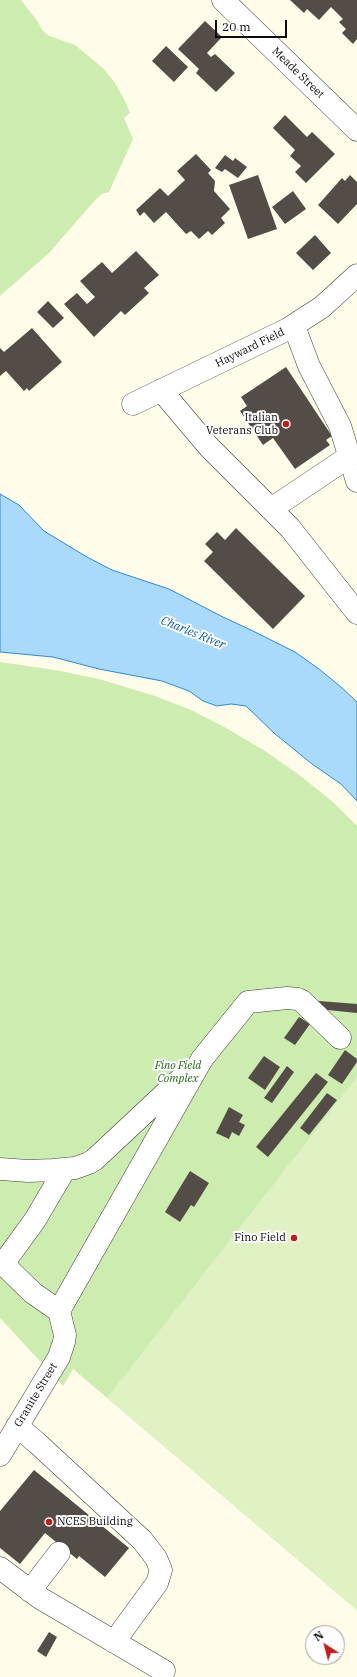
<!DOCTYPE html>
<html>
<head>
<meta charset="utf-8">
<style>
  body { margin:0 }
  #map { position:relative; width:357px; height:1677px; overflow:hidden; background:#fffce9; font-family:"IBM Plex Serif",serif }
  canvas { display:block }
  .north { position:absolute; left:305px; top:1625px; width:40px; height:40px; box-sizing:border-box; background:#fff; border:1px solid #9d9d9d; border-radius:50%; rotate:324deg; font-size:11px; font-weight:700; line-height:16px; text-align:center; color:#0b0b0b }
  .north::after { content:''; display:block; margin:auto; width:14px; height:18px; background:#c5191a; clip-path:polygon(50% 0,100% 100%,50% 72%,0 100%) }
  .scale { position:absolute; left:215px; top:20px; width:72px; height:18px; box-sizing:border-box; border:2px solid #0b0b0b; border-top:0; padding-left:5px; font-size:12px; line-height:14px; white-space:nowrap; color:#0b0b0b; -webkit-text-stroke:3px #fff; paint-order:stroke }
</style>
</head>
<body>
<div id="map">
<canvas width="357" height="1677"></canvas>
<div class="north">N</div>
<div class="scale">20 m</div>
</div>
<script>
const ctx = document.querySelector('canvas').getContext('2d');
ctx.lineJoin = 'round';
function fillPath(path, color) { ctx.fillStyle = color; ctx.fill(path, 'evenodd'); }
const shape = rows => new Path2D(rows.map(r => 'M' + r).join(''));
function stroke(path, color, width, dash) { ctx.strokeStyle = color; ctx.lineWidth = width; ctx.lineCap = dash ? 'butt' : 'round'; ctx.setLineDash(dash || []); ctx.stroke(path); }
function write(font, color, halo, rows, align = 'center') {
  ctx.font = font + ' "IBM Plex Serif",serif'; ctx.lineWidth = 4; ctx.setLineDash([]); ctx.textBaseline = 'middle'; ctx.strokeStyle = halo; ctx.fillStyle = color; for (const [text, x, y, turn = 0] of rows) {
    ctx.save(); ctx.translate(x, y); ctx.rotate((+turn || 0) * Math.PI / 180); ctx.textAlign = isNaN(turn) ? turn : align; if (halo) ctx.strokeText(text, 0, 0); ctx.fillText(text, 0, 0); ctx.restore();
  }
}
const green = shape([
  [0,0,21,0,38,22,42,30,49,36,75,45,104,69,115,83,124,99,130,113,124,118,133,139,109,192,102,194,96,199,49,253,0,296],
  [0,662,55,670,99,679,155,696,191,710,226,728,265,751,298,774,333,802,357,826,357,1610,73,1369,63,1386,0,1318]
]);
const pitch = shape([
  [357,1077,357,1610,107,1398]
]);
const water = shape([
  [0,494,19,505,44,531,87,557,112,570,169,589,221,616,253,631,295,652,319,669,341,687,357,702,357,801,341,784,312,764,274,733,246,706,231,704,217,706,203,701,189,691,162,681,99,669,53,657,0,652,0,494]
]);
const building = shape([
  [290,0,357,0,357,39,353,44,342,33,346,29,339,22,343,19,331,7,319,20,307,9,304,13],
  [205,21,222,37,207,53,211,57,215,54,235,73,216,92,196,73,199,69,178,49],
  [166,46,188,67,174,82,152,61],
  [285,115,307,137,312,132,335,154,306,183,295,172,301,166,290,156,295,150,273,128],
  [196,154,211,170,208,173,215,181,214,191,230,209,221,218,225,223,212,235,208,231,199,239,191,231,186,234,166,212,154,223,144,212,140,216,136,210,160,188,168,196,185,180,177,171],
  [225,155,233,161,235,158,247,167,238,178,225,169,222,172,215,168],
  [258,175,277,229,248,239,229,185],
  [350,175,357,182,357,204,338,224,318,205,342,178,345,181],
  [293,191,306,209,285,224,272,207],
  [315,235,331,253,313,270,296,253],
  [136,251,159,275,144,288,149,293,125,315,121,311,94,337,64,304,77,293,87,304,95,297,80,281,102,262,112,273],
  [48,301,64,318,53,328,37,312],
  [32,328,62,362,29,391,27,388,24,391,6,371,0,376,0,348,4,352],
  [286,367,332,436,326,440,330,445,295,469,273,438,263,445,240,411,247,406,241,397],
  [236,528,305,596,273,629,204,561,213,552,205,544,217,532,225,540],
  [319,1001,357,1004,357,1013,318,1009],
  [299,1017,310,1024,295,1045,284,1038],
  [345,1050,357,1059,357,1062,342,1084,328,1075],
  [264,1056,280,1067,265,1090,248,1078],
  [287,1066,294,1072,272,1103,264,1098],
  [316,1073,328,1082,268,1157,256,1147],
  [327,1093,337,1100,309,1135,300,1128],
  [229,1107,243,1115,239,1122,245,1125,239,1136,232,1132,229,1139,216,1133],
  [190,1171,209,1183,194,1207,191,1205,180,1222,165,1212],
  [34,1470,129,1548,105,1577,79,1556,77,1559,45,1533,20,1564,0,1548,0,1511],
  [49,1632,57,1637,46,1657,37,1651]
]);
const minor = shape([
  [223,0,357,130],
  [294,326,309,366,340,426,357,481],
  [161,390,209,447,290,528,357,613],
  [133,404,288,329,322,307,357,275],
  [271,509,350,456],
  [0,1169,28,1171,53,1170,75,1168,89,1163,94,1160,187,1073],
  [0,1261,33,1293,59,1311,65,1335,64,1342,59,1357,0,1455],
  [3,1264,35,1220,65,1169],
  [59,1311,202,1059,248,1002,287,998,298,999,302,1001,340,1038],
  [17,1426,37,1443,142,1540,156,1558,161,1570,157,1583,114,1642],
  [0,1568,40,1598,164,1671],
  [30,1591,59,1553]
]);
const markers = [
  [286,424,4,"#c5191a"],
  [294,1238,4,"#c5191a"],
  [49,1522,4,"#c5191a"]
];
const streetNames = [
  ["Meade Street",298,73,44],
  ["Hayward Field",250,348,-26],
  ["Granite Street",36,1395,-59]
];
const poiNames = [
  ["Italian",278,418],
  ["Veterans Club",278,431],
  ["Fino Field",286,1238],
  ["NCES Building",57,1522,"left"]
];
const parkNames = [
  ["Fino Field",178,1066],
  ["Complex",178,1079]
];
const waterNames = [
  ["Charles River",193,633,22]
];
fillPath(green, '#cdecb0');
fillPath(pitch, '#e0f2c3');
fillPath(water, '#a9d9fb');
stroke(water, '#2b8bd8', 1);
fillPath(building, '#544d47');
stroke(minor, '#3e3e3e', 23);
stroke(minor, '#fff', 22);
for (const [x, y, r, color] of markers) { const dot = new Path2D(); dot.arc(x, y, r, 0, 2 * Math.PI); ctx.fillStyle = color; ctx.fill(dot); stroke(dot, '#fff', 1.5); }
write('11px', '#0b0b0b', '#fff', streetNames);
write('11px', '#0b0b0b', '#fff', poiNames, 'right');
write('italic 11px', '#246717', '#fff', parkNames);
write('italic 12px', '#0c5ca5', '#fff', waterNames);
</script>
</body>
</html>
